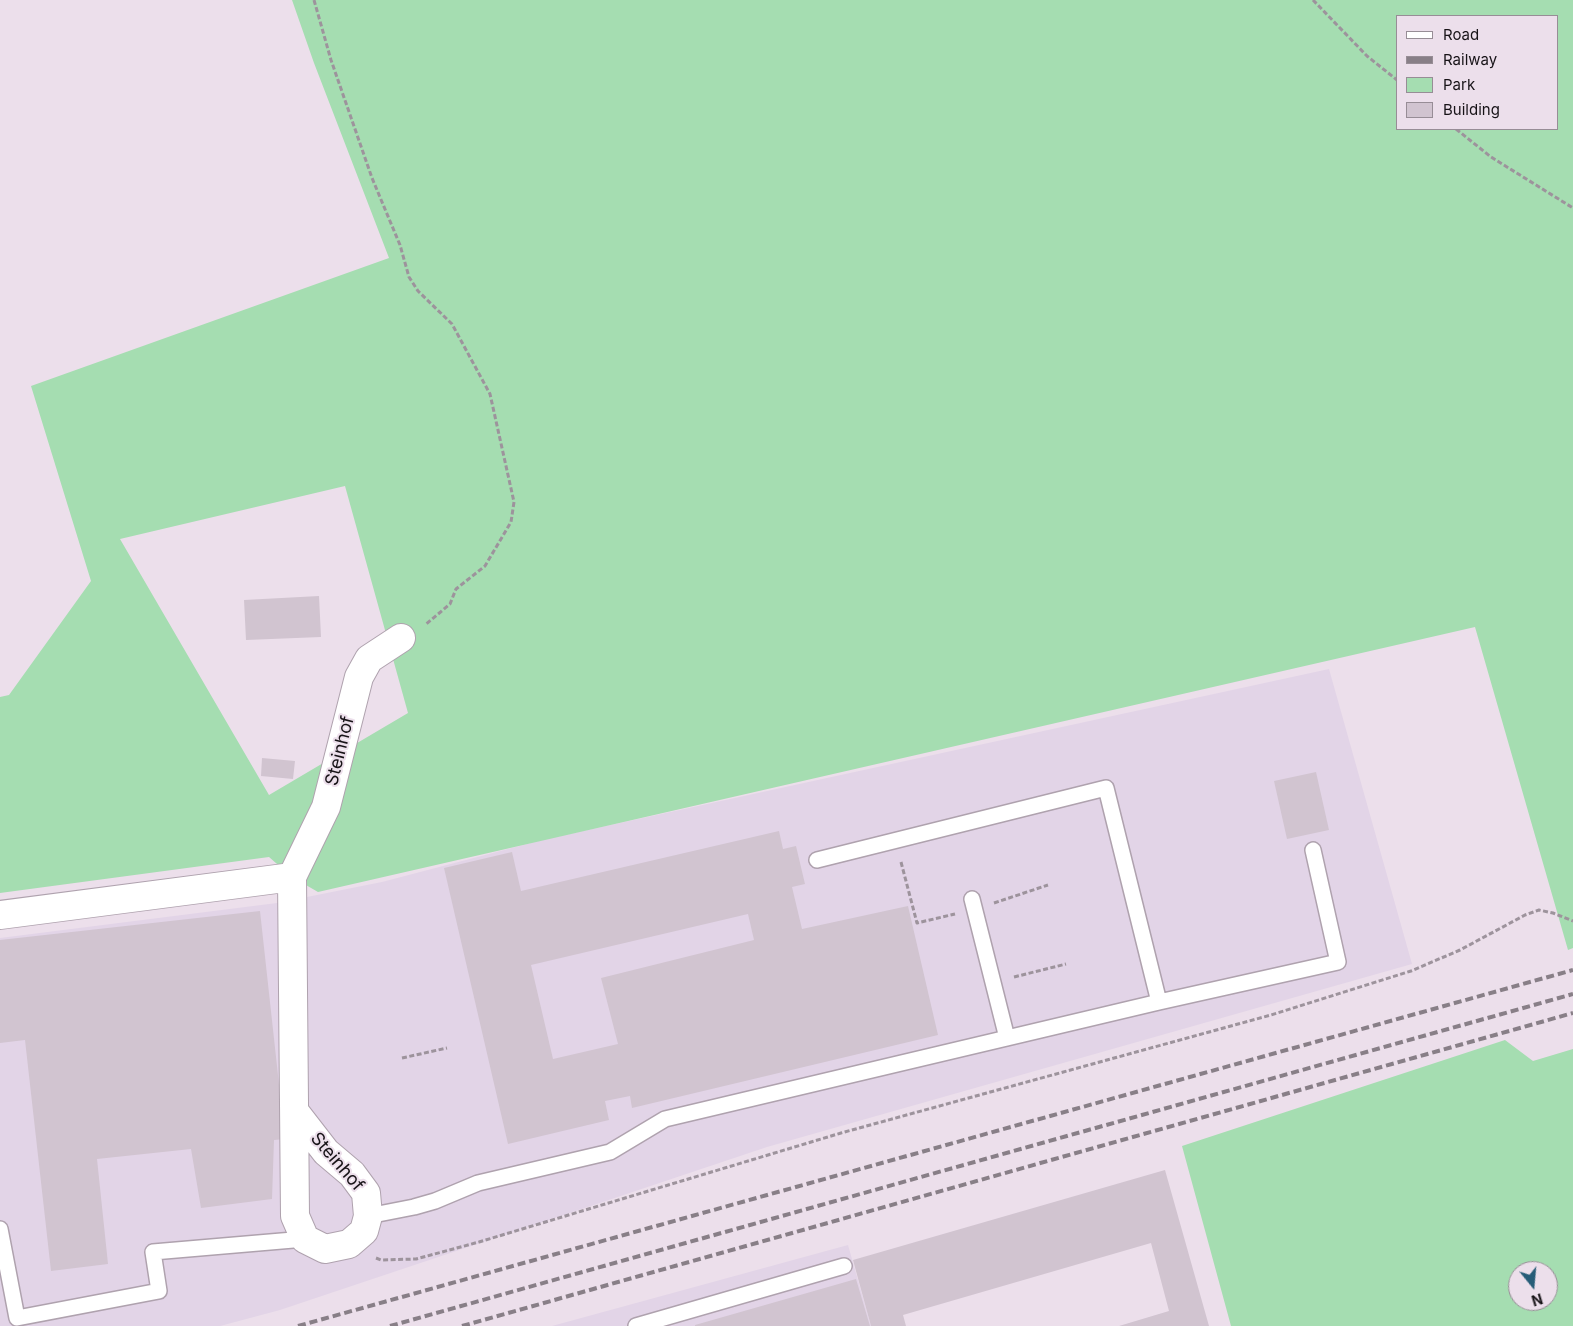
<!DOCTYPE html>
<html>
<head>
<meta charset="utf-8">
<style>
  body { margin:0 }
  #map { position:relative; width:1573px; height:1326px; overflow:hidden; background:#ecdfeb; font-family:Inter,sans-serif }
  canvas { display:block }
  .legend { position:absolute; left:1396px; top:15px; width:162px; height:115px; box-sizing:border-box; background:#ecdfeb; border:1px solid #978d96; margin:0; padding:6px 9px; list-style:none; font-size:15px; color:#171317 }
  .legend li { display:flex; align-items:center; gap:10px; height:25px }
  .legend b { width:25px; border:1px solid #978d96 }
  .north { position:absolute; left:1508px; top:1261px; width:50px; height:50px; box-sizing:border-box; background:#ecdfeb; border:1px solid #978d96; border-radius:50%; rotate:163deg; font-size:14px; font-weight:700; line-height:20px; text-align:center; color:#171317 }
  .north::after { content:''; display:block; margin:auto; width:18px; height:22px; background:#275d78; clip-path:polygon(50% 0,100% 100%,50% 72%,0 100%) }
</style>
</head>
<body>
<div id="map">
<canvas width="1573" height="1326"></canvas>
<ul class="legend">
<li><b style="height:6px;background:#fff"></b>Road</li>
<li><b style="height:6px;background:#887f87"></b>Railway</li>
<li><b style="height:14px;background:#a5ddb1"></b>Park</li>
<li><b style="height:14px;background:#d1c4d0"></b>Building</li>
</ul>
<div class="north">N</div>
</div>
<script>
const ctx = document.querySelector('canvas').getContext('2d');
ctx.lineJoin = 'round';
function fillPath(path, color) { ctx.fillStyle = color; ctx.fill(path, 'evenodd'); }
const shape = rows => new Path2D(rows.map(r => 'M' + r).join(''));
function stroke(path, color, width, dash) { ctx.strokeStyle = color; ctx.lineWidth = width; ctx.lineCap = dash ? 'butt' : 'round'; ctx.setLineDash(dash || []); ctx.stroke(path); }
function write(font, color, halo, rows, align = 'center') {
  ctx.font = font + ' Inter,sans-serif'; ctx.lineWidth = 4; ctx.setLineDash([]); ctx.textBaseline = 'middle'; ctx.strokeStyle = halo; ctx.fillStyle = color; for (const [text, x, y, turn = 0] of rows) {
    ctx.save(); ctx.translate(x, y); ctx.rotate((+turn || 0) * Math.PI / 180); ctx.textAlign = isNaN(turn) ? turn : align; if (halo) ctx.strokeText(text, 0, 0); ctx.fillText(text, 0, 0); ctx.restore();
  }
}
const industrial = shape([
  [1329,669,1412,964,767,1147,280,1310,220,1326,0,1326,0,938,277,903,382,882,546,839],
  [848,1245,871,1326,552,1326]
]);
const green = shape([
  [292,0,1573,0,1573,948,1568,950,1475,627,318,892,292,877,269,857,0,893,0,697,9,695,91,581,31,386,389,258,314,63],
  [1397,16,1557,16,1557,129,1397,129],
  [345,486,408,713,269,795,120,539],
  [1505,1040,1533,1061,1573,1049,1573,1326,1231,1326,1182,1146],
  [1518,1271,1548,1271,1548,1301,1518,1301]
]);
const building = shape([
  [319,596,321,637,246,640,244,600],
  [262,758,295,761,293,779,261,776],
  [1316,772,1329,830,1287,839,1274,781],
  [779,831,783,849,796,846,805,884,792,887,802,929,908,906,938,1035,632,1108,630,1096,605,1101,609,1120,508,1144,444,868,512,852,521,891],
  [748,914,754,940,601,978,618,1044,553,1059,531,965],
  [260,911,285,1139,274,1140,272,1199,201,1208,191,1149,97,1159,108,1264,51,1271,25,1040,0,1043,0,940],
  [1165,1170,1209,1326,1119,1326,1169,1311,1151,1243,903,1315,906,1326,871,1326,853,1260],
  [856,1279,870,1326,695,1326,695,1325]
]);
const path = shape([
  [314,0,331,60,372,178,400,245,409,277,418,291,452,324,490,394,514,502,511,522,485,566,456,589,450,604,425,625],
  [1313,0,1367,56,1397,80],
  [1456,129,1491,157,1573,208],
  [901,862,917,923,955,914],
  [994,903,1048,885],
  [1014,977,1066,964],
  [402,1058,447,1048],
  [376,1258,381,1260,416,1259,479,1242,841,1133,1271,1015,1411,971,1460,950,1525,915,1539,910,1553,913,1573,921]
]);
const lane = shape([
  [817,860,1106,788,1159,1002],
  [972,899,1007,1038],
  [368,1216,414,1207,435,1201,478,1183,610,1152,665,1119,1159,1002,1338,962,1313,850],
  [0,1229,17,1318,159,1291,153,1252,305,1239],
  [636,1326,844,1266]
]);
const street = shape([
  [0,915,292,877],
  [295,1112,326,1152,352,1174,366,1193,368,1216,364,1231,349,1244,325,1249,305,1239,295,1216,292,877,326,807,359,677,369,659,401,638]
]);
const rail = shape([
  [298,1326,1573,970],
  [390,1326,1573,994],
  [462,1326,1573,1013]
]);
const streetNames = [
  ["Steinhof",340,751,-76],
  ["Steinhof",337,1162,49]
];
fillPath(industrial, '#e2d4e7');
fillPath(green, '#a5ddb1');
fillPath(building, '#d1c4d0');
stroke(lane, '#afa2ae', 18);
stroke(street, '#afa2ae', 30);
stroke(path, '#9d939c', 3, [5, 2.5]);
stroke(lane, '#fff', 15);
stroke(street, '#fff', 28);
stroke(rail, '#887f87', 4, [8, 4]);
write('18px', '#171317', '#ecdfeb', streetNames);
</script>
</body>
</html>
